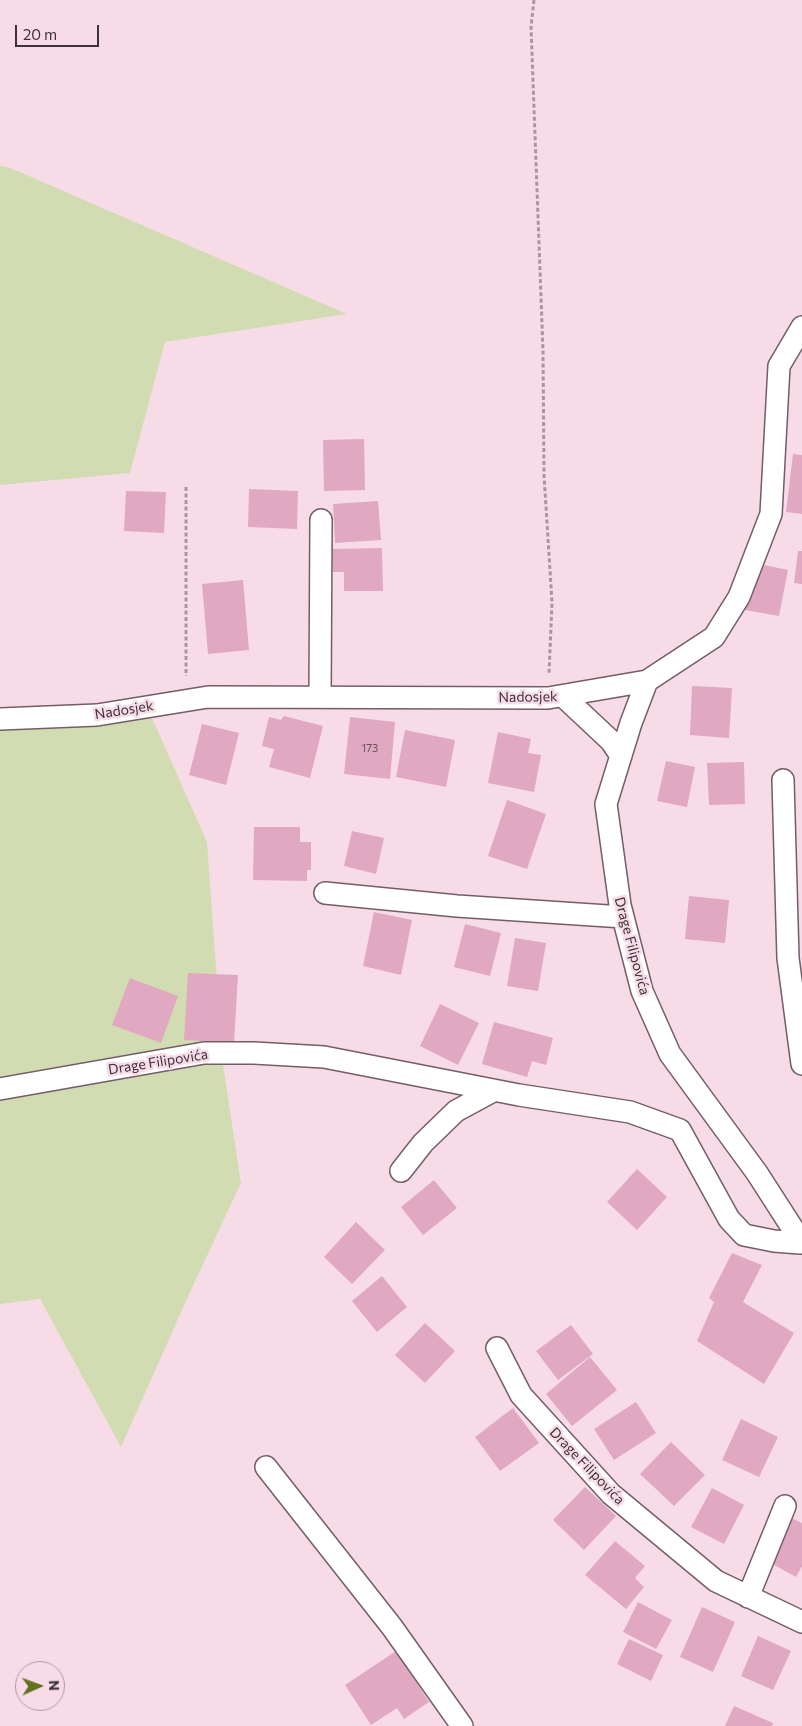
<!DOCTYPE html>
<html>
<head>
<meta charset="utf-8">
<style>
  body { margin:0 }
  #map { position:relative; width:802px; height:1726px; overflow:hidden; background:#f7dce8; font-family:Commissioner,sans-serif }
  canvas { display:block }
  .north { position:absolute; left:15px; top:1661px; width:50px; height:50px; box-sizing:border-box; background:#f7dce8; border:1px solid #ad98a1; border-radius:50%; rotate:88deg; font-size:14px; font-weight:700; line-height:20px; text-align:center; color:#3d3237 }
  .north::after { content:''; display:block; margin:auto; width:18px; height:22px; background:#63721e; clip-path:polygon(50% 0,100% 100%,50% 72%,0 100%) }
  .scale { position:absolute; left:15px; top:25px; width:84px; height:22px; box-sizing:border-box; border:2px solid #3d3237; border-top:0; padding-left:6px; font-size:15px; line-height:18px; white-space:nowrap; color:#3d3237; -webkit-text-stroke:4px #f7dce8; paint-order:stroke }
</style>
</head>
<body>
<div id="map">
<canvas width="802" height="1726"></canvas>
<div class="north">N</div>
<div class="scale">20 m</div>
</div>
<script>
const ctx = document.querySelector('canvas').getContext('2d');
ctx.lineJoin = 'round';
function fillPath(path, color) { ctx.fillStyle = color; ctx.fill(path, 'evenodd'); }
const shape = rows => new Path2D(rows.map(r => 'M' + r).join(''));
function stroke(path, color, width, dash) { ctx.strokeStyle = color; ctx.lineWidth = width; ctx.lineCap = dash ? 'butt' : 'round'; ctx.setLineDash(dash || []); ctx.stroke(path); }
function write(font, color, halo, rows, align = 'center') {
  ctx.font = font + ' Commissioner,sans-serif'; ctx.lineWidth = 5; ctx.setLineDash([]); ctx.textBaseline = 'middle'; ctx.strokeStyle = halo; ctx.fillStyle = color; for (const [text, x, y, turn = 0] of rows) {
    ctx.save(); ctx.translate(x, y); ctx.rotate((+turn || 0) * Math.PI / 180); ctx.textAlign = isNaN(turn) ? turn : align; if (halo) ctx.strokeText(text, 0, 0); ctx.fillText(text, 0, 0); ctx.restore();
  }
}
const green = shape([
  [0,166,8,167,347,314,165,342,130,473,0,485],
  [149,711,207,842,223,1065,241,1183,191,1290,121,1447,40,1299,0,1304,0,729]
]);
const building = shape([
  [364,439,365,490,324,491,323,440],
  [793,454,802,455,802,514,786,512],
  [249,489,298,491,297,529,248,527],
  [126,491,166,492,164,533,124,531],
  [378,501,381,540,335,543,333,504],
  [382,548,383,591,344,591,344,572,333,572,332,549],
  [798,551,802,551,802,584,794,583],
  [754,563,788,570,779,616,745,610],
  [243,580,249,650,208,654,202,584],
  [692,686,732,688,729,738,690,735],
  [284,716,323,726,310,778,269,767,274,749,262,746,269,717,281,720],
  [350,717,395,722,390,779,344,774],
  [202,724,239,733,226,785,189,775],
  [405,730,455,740,446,787,396,777],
  [498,732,531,739,528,753,541,755,534,792,488,783],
  [666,761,695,767,687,807,657,801],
  [744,762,745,804,709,805,707,763],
  [507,800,546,814,527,869,488,856],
  [254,827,300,827,300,842,311,842,311,870,307,870,307,881,253,880],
  [352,831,384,838,376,874,344,866],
  [689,896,729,900,725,943,685,939],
  [374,912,412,920,401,975,363,966],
  [465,924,501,933,490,976,454,967],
  [515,938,546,943,538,991,507,986],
  [188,973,238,975,234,1043,184,1040],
  [130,978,178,996,161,1043,112,1025],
  [440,1004,479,1023,458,1065,420,1046],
  [494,1022,553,1038,546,1065,532,1061,527,1077,482,1064],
  [637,1169,667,1197,637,1230,607,1202],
  [434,1180,457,1208,423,1235,401,1207],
  [356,1222,385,1250,352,1284,324,1257],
  [732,1253,762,1265,743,1302,794,1333,764,1384,697,1341,714,1302,709,1298],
  [382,1276,407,1307,377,1332,352,1301],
  [425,1323,455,1351,425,1383,395,1355],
  [571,1325,593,1354,558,1380,536,1351],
  [590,1357,617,1390,572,1426,546,1394],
  [636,1402,656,1433,614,1460,594,1429],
  [513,1408,539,1443,500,1471,475,1437],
  [741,1419,778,1437,759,1477,722,1460],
  [671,1442,705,1475,674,1506,640,1474],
  [585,1487,616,1516,584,1550,553,1520],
  [712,1488,744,1505,724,1544,691,1527],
  [787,1516,802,1523,802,1566,796,1577,767,1561],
  [615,1541,645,1566,635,1578,644,1587,626,1609,585,1575],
  [638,1602,672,1620,656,1649,623,1632],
  [702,1607,735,1622,713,1672,680,1657],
  [758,1636,791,1651,773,1690,741,1676],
  [629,1639,663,1655,651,1681,617,1664],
  [396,1651,429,1702,404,1719,397,1708,371,1725,345,1685],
  [734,1706,773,1723,772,1726,725,1726]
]);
const path = shape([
  [534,0,531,27,543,351,544,475,552,602,549,674],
  [186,487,186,676]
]);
const street = shape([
  [647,681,631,723,606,804,620,905,642,991,670,1054,757,1173,802,1243],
  [320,697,321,520],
  [564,697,611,741,621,756],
  [0,719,97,715,208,697,548,698,647,681,714,637,739,597,771,514,779,366,802,327],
  [783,780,788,958,802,1064],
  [325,893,457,906,623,917],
  [0,1089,204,1053,254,1053,324,1057,519,1095,630,1112,680,1130,729,1219,744,1235,774,1241,800,1243],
  [401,1171,423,1143,456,1111,493,1091],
  [497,1348,521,1395,611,1494,716,1581,802,1622],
  [266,1467,392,1627,462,1726],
  [748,1597,785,1506]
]);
const numberNames = [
  ["173",370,748]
];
const streetNames = [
  ["Nadosjek",528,697,-1],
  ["Nadosjek",124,710,-9],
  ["Drage Filipovića",632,946,75],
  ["Drage Filipovića",158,1062,-9],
  ["Drage Filipovića",587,1466,46]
];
fillPath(green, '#d2dcb3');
fillPath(building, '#e1a8c1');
stroke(street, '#745d67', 24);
stroke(path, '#aa959f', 3, [4, 2.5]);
stroke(street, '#fff', 21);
write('11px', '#66505a', null, numberNames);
write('14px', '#3d3237', '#f7dce8', streetNames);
</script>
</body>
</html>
